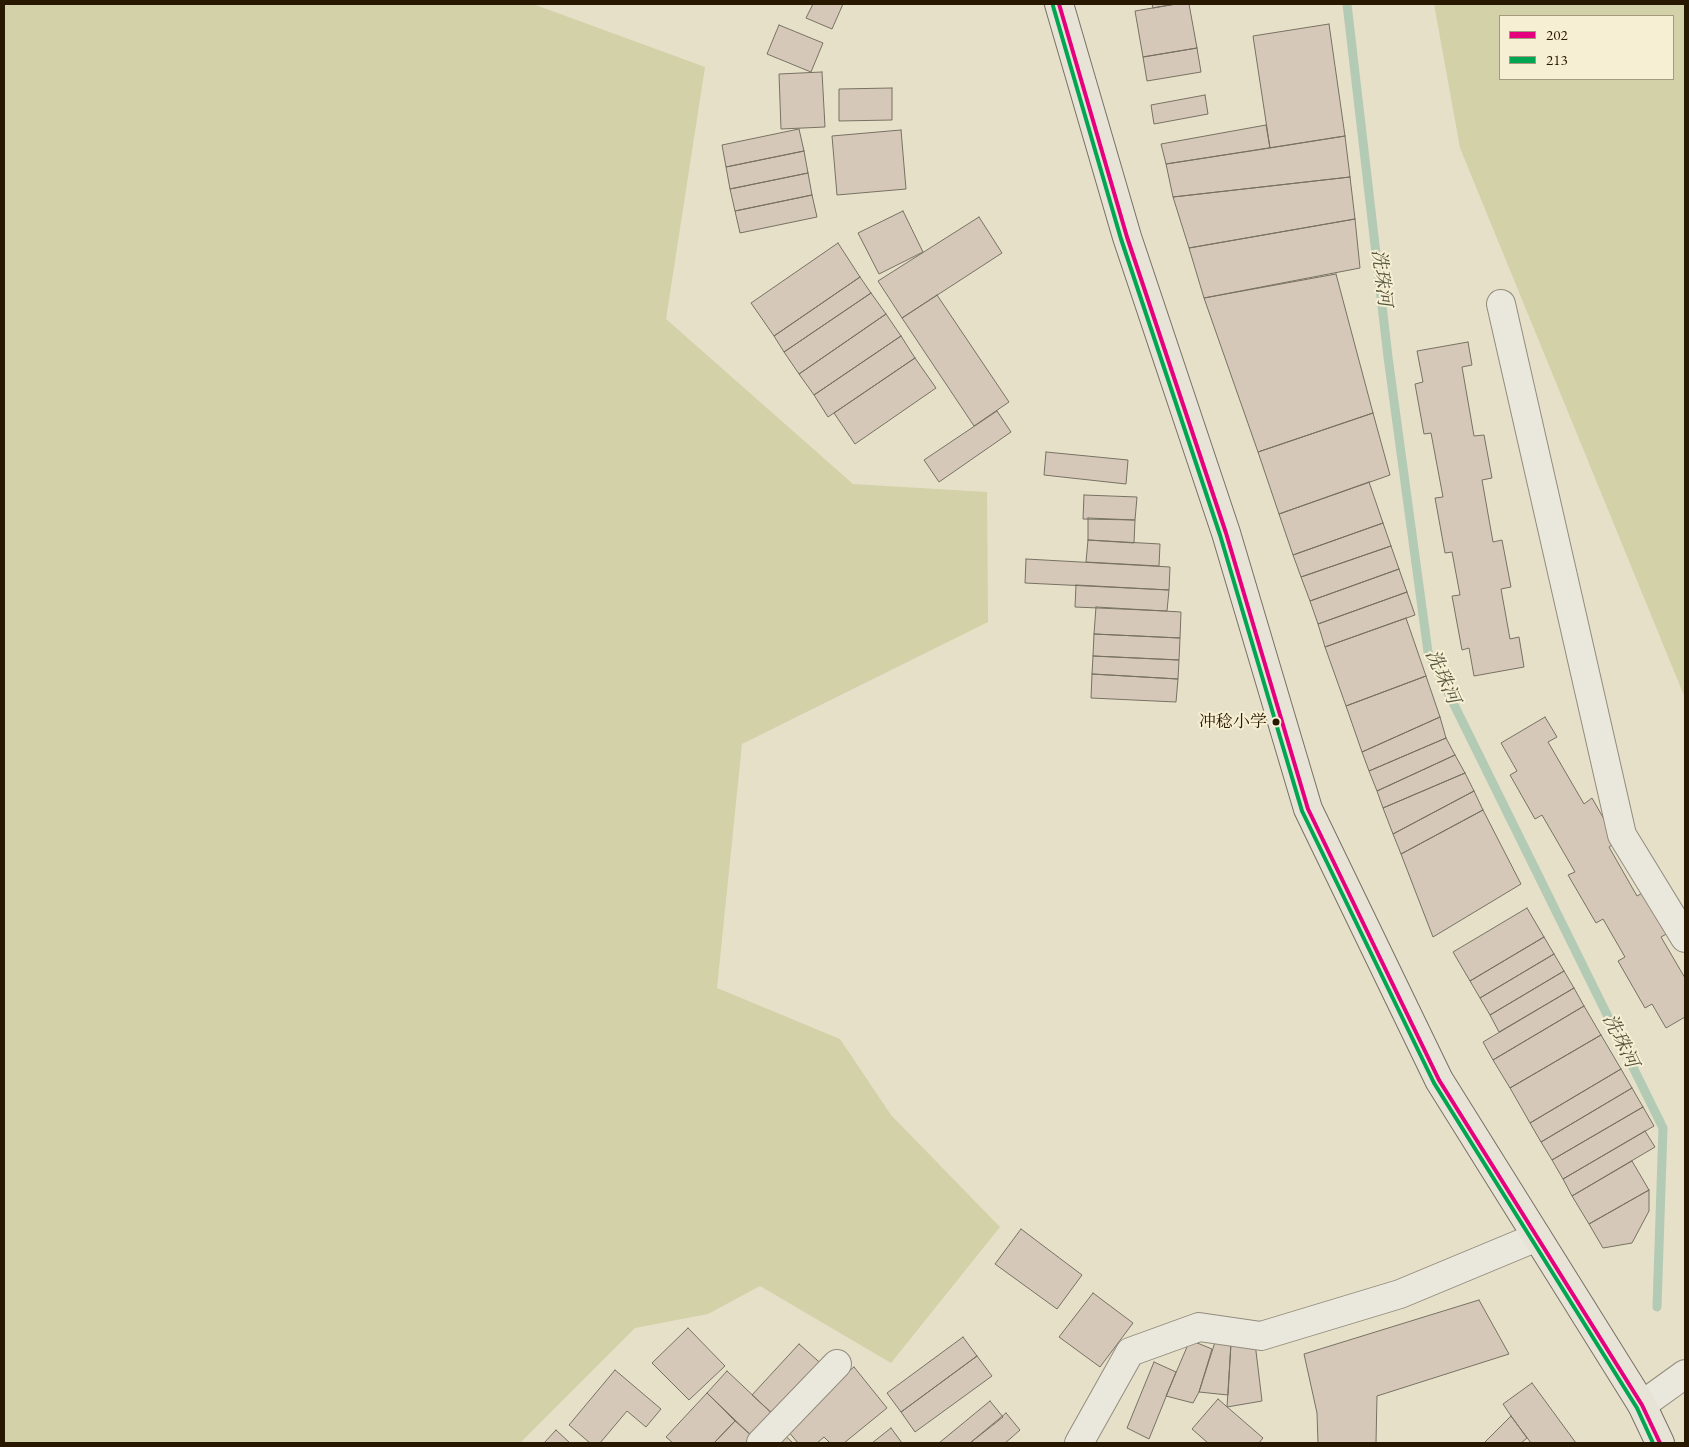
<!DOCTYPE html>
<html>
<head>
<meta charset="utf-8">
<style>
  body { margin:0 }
  #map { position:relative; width:1689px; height:1447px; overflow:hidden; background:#e6e0c9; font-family:"EB Garamond",serif }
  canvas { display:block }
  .frame { position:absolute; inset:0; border:5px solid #291800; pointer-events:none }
  .legend { position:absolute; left:1499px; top:15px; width:175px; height:65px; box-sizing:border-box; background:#f7efd3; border:1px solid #a5997f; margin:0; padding:6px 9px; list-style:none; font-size:15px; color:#291800 }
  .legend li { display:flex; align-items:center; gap:10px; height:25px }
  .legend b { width:25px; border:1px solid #a5997f }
</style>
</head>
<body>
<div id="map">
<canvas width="1689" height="1447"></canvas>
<div class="frame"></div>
<ul class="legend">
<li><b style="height:6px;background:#e5007d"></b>202</li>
<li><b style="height:6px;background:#00a651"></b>213</li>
</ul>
</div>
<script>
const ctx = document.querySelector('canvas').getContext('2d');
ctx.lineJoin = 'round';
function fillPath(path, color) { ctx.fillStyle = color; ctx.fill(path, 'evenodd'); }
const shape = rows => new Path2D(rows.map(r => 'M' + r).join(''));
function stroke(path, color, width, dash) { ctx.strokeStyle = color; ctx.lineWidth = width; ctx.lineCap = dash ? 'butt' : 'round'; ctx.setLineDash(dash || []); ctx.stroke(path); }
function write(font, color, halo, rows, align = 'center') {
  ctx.font = font + ' "EB Garamond","Noto Serif SC",serif'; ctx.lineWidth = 4; ctx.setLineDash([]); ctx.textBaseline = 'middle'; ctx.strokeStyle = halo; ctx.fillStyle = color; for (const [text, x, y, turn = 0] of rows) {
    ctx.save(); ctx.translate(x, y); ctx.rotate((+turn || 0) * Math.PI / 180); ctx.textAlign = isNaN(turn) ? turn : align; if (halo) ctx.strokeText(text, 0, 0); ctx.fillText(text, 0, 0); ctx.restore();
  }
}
const green = shape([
  [4,4,533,4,705,67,666,319,853,484,987,492,988,622,742,744,717,988,840,1039,891,1115,1000,1227,891,1363,760,1286,708,1314,635,1328,520,1443,4,1443],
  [1434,4,1685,4,1685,698,1460,148],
  [1500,16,1673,16,1673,79,1500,79]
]);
const stream = shape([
  [1347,4,1388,357,1428,652,1663,1128,1657,1307]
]);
const building = shape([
  [813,4,843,4,832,29,806,18,813,4],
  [1152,4,1176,4,1153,8,1152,4],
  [1176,4,1189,4,1197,48,1143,57,1135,11,1176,4],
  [1329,24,1345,136,1270,148,1253,36,1329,24],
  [779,25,823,43,811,72,767,54,779,25],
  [1197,48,1201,72,1147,81,1143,57,1197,48],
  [822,72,825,127,781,129,779,74,822,72],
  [892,88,892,120,839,121,839,89,892,88],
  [1205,95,1208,114,1154,124,1151,105,1205,95],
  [1266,125,1270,148,1166,164,1161,144,1266,125],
  [799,129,804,151,726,167,722,145,799,129],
  [901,130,906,189,837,195,832,136,901,130],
  [1345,136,1350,177,1173,197,1166,164,1345,136],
  [804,151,808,173,730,189,726,167,804,151],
  [808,173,812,195,735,211,730,189,808,173],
  [1350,177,1355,219,1189,248,1173,197,1350,177],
  [812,195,817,217,740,233,735,211,812,195],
  [903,211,923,252,879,274,858,233,903,211],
  [979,217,1002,253,902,318,878,281,979,217],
  [1355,219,1360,268,1204,298,1189,248,1355,219],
  [838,243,860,277,774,336,751,303,838,243],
  [1336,274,1373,413,1258,452,1204,298,1336,274],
  [860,277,871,293,784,352,774,336,860,277],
  [871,293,886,314,799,374,784,352,871,293],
  [937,295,1009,402,974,426,902,318,937,295],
  [886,314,901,336,814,395,799,374,886,314],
  [901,336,915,358,828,417,814,395,901,336],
  [1468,342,1472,365,1462,367,1474,436,1484,435,1492,478,1482,480,1493,542,1502,540,1511,587,1501,589,1510,639,1519,637,1524,667,1474,676,1469,648,1462,650,1452,596,1460,595,1452,552,1445,553,1435,498,1443,497,1431,433,1424,434,1415,384,1423,382,1417,351,1468,342],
  [915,358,936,388,855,444,834,413,915,358],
  [997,411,1011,432,939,482,924,460,997,411],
  [1373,413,1390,475,1279,514,1258,452,1373,413],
  [1046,452,1128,460,1126,484,1044,475,1046,452],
  [1369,482,1383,523,1293,555,1279,514,1369,482],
  [1084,495,1137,497,1135,520,1083,519,1084,495],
  [1088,518,1135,520,1134,543,1088,540,1088,518],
  [1383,523,1391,546,1301,577,1293,555,1383,523],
  [1088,540,1160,544,1159,566,1086,562,1088,540],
  [1391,546,1399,569,1310,601,1301,577,1391,546],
  [1026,559,1170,567,1169,590,1025,583,1026,559],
  [1399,569,1407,592,1318,624,1310,601,1399,569],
  [1076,585,1169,590,1167,611,1075,607,1076,585],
  [1407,592,1415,615,1325,647,1318,624,1407,592],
  [1096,607,1181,612,1180,638,1094,634,1096,607],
  [1406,618,1426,676,1346,706,1325,647,1406,618],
  [1094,634,1180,638,1179,660,1093,656,1094,634],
  [1093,656,1179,660,1178,679,1092,674,1093,656],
  [1092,674,1178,679,1176,702,1091,698,1092,674],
  [1426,676,1440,717,1362,752,1346,706,1426,676],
  [1440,717,1446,738,1369,771,1362,752,1440,717],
  [1545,717,1557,737,1548,742,1584,804,1592,798,1617,842,1609,847,1637,896,1646,891,1670,932,1661,937,1685,978,1685,1017,1666,1028,1652,1004,1645,1008,1618,961,1625,957,1603,919,1596,923,1568,875,1575,872,1542,815,1535,819,1510,775,1517,771,1501,743,1545,717],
  [1446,738,1455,755,1377,791,1369,771,1446,738],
  [1455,755,1465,773,1383,808,1377,791,1455,755],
  [1465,773,1474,791,1393,834,1383,808,1465,773],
  [1474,791,1483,810,1401,854,1393,834,1474,791],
  [1483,810,1521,884,1433,937,1401,854,1483,810],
  [1527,908,1544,937,1470,981,1453,952,1527,908],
  [1544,937,1554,954,1480,998,1470,981,1544,937],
  [1554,954,1564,971,1490,1015,1480,998,1554,954],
  [1564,971,1574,988,1499,1032,1490,1015,1564,971],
  [1574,988,1584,1006,1493,1060,1483,1042,1574,988],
  [1584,1006,1601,1035,1510,1088,1493,1060,1584,1006],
  [1601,1035,1621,1069,1530,1123,1510,1088,1601,1035],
  [1621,1069,1632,1088,1541,1142,1530,1123,1621,1069],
  [1632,1088,1643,1107,1552,1160,1541,1142,1632,1088],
  [1643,1107,1654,1126,1563,1179,1552,1160,1643,1107],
  [1645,1131,1655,1147,1572,1196,1563,1179,1645,1131],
  [1632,1161,1649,1190,1589,1224,1572,1196,1632,1161],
  [1649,1190,1649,1211,1632,1243,1603,1248,1589,1224,1649,1190],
  [1021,1229,1082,1275,1057,1309,995,1264,1021,1229],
  [1093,1293,1133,1323,1100,1367,1059,1337,1093,1293],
  [1479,1300,1509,1354,1377,1396,1376,1443,1318,1443,1317,1413,1304,1354,1479,1300],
  [688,1328,725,1366,689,1400,652,1363,688,1328],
  [963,1337,977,1356,901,1412,887,1393,963,1337],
  [1216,1339,1231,1343,1228,1395,1199,1392,1216,1339],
  [1190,1340,1212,1349,1199,1392,1193,1403,1166,1396,1190,1340],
  [1231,1343,1255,1343,1262,1401,1227,1407,1231,1343],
  [799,1344,826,1368,778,1419,752,1395,799,1344],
  [977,1356,992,1376,915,1432,901,1412,977,1356],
  [1154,1362,1176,1372,1149,1439,1127,1428,1154,1362],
  [854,1367,887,1408,844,1443,830,1443,824,1437,817,1443,798,1443,783,1425,854,1367],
  [615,1370,661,1409,646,1427,627,1411,600,1443,590,1443,569,1425,615,1370],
  [727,1371,778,1419,757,1441,707,1393,727,1371],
  [1532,1383,1576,1443,1531,1443,1511,1416,1503,1404,1532,1383],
  [707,1393,735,1421,714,1443,673,1443,666,1437,707,1393],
  [1218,1399,1263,1438,1259,1443,1208,1443,1192,1429,1218,1399],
  [990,1401,1003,1417,970,1443,939,1443,990,1401],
  [1006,1413,1020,1430,1011,1438,1005,1443,970,1443,1006,1413],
  [1511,1416,1527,1438,1521,1443,1484,1443,1511,1416],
  [735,1421,753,1437,747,1443,714,1443,735,1421],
  [891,1428,902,1443,872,1443,891,1428],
  [556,1430,570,1443,544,1443,556,1430],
  [780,1431,793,1443,768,1443,780,1431]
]);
const minor = shape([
  [1501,304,1622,835,1685,938],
  [1642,1405,1685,1374],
  [761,1443,837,1364],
  [1079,1443,1130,1352,1199,1327,1261,1336,1400,1294,1537,1237]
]);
const highway = shape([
  [1059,4,1127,237,1226,533,1308,809,1439,1080,1642,1405,1660,1443]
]);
const bus1 = shape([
  [1059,4,1127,237,1226,533,1308,809,1439,1080,1642,1405,1660,1443]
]);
const bus2 = shape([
  [1053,6,1121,239,1220,535,1302,811,1434,1083,1637,1408,1653,1443]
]);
const markers = [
  [1276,722,4.5,"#291800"]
];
const busNames = [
  ["冲稔小学",1267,722]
];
const waterNames = [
  ["洗珠河",1381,278,83],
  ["洗珠河",1442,677,66],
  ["洗珠河",1620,1041,64]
];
fillPath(green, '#d2d1a8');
stroke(stream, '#b3cab4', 9);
fillPath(building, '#d6c8b8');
stroke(building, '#777162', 1);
stroke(minor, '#928c7d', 30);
stroke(highway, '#777162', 30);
stroke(minor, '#eae7dc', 28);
stroke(highway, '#e7e3d6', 28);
stroke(bus1, '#e5007d', 4);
stroke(bus2, '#00a651', 4);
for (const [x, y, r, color] of markers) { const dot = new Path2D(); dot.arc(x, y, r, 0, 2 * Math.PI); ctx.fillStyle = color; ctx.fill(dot); stroke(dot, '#f7efd3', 2); }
write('17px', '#291800', '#f7efd3', busNames, 'right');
write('italic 19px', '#52533c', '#f7efd3', waterNames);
</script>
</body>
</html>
